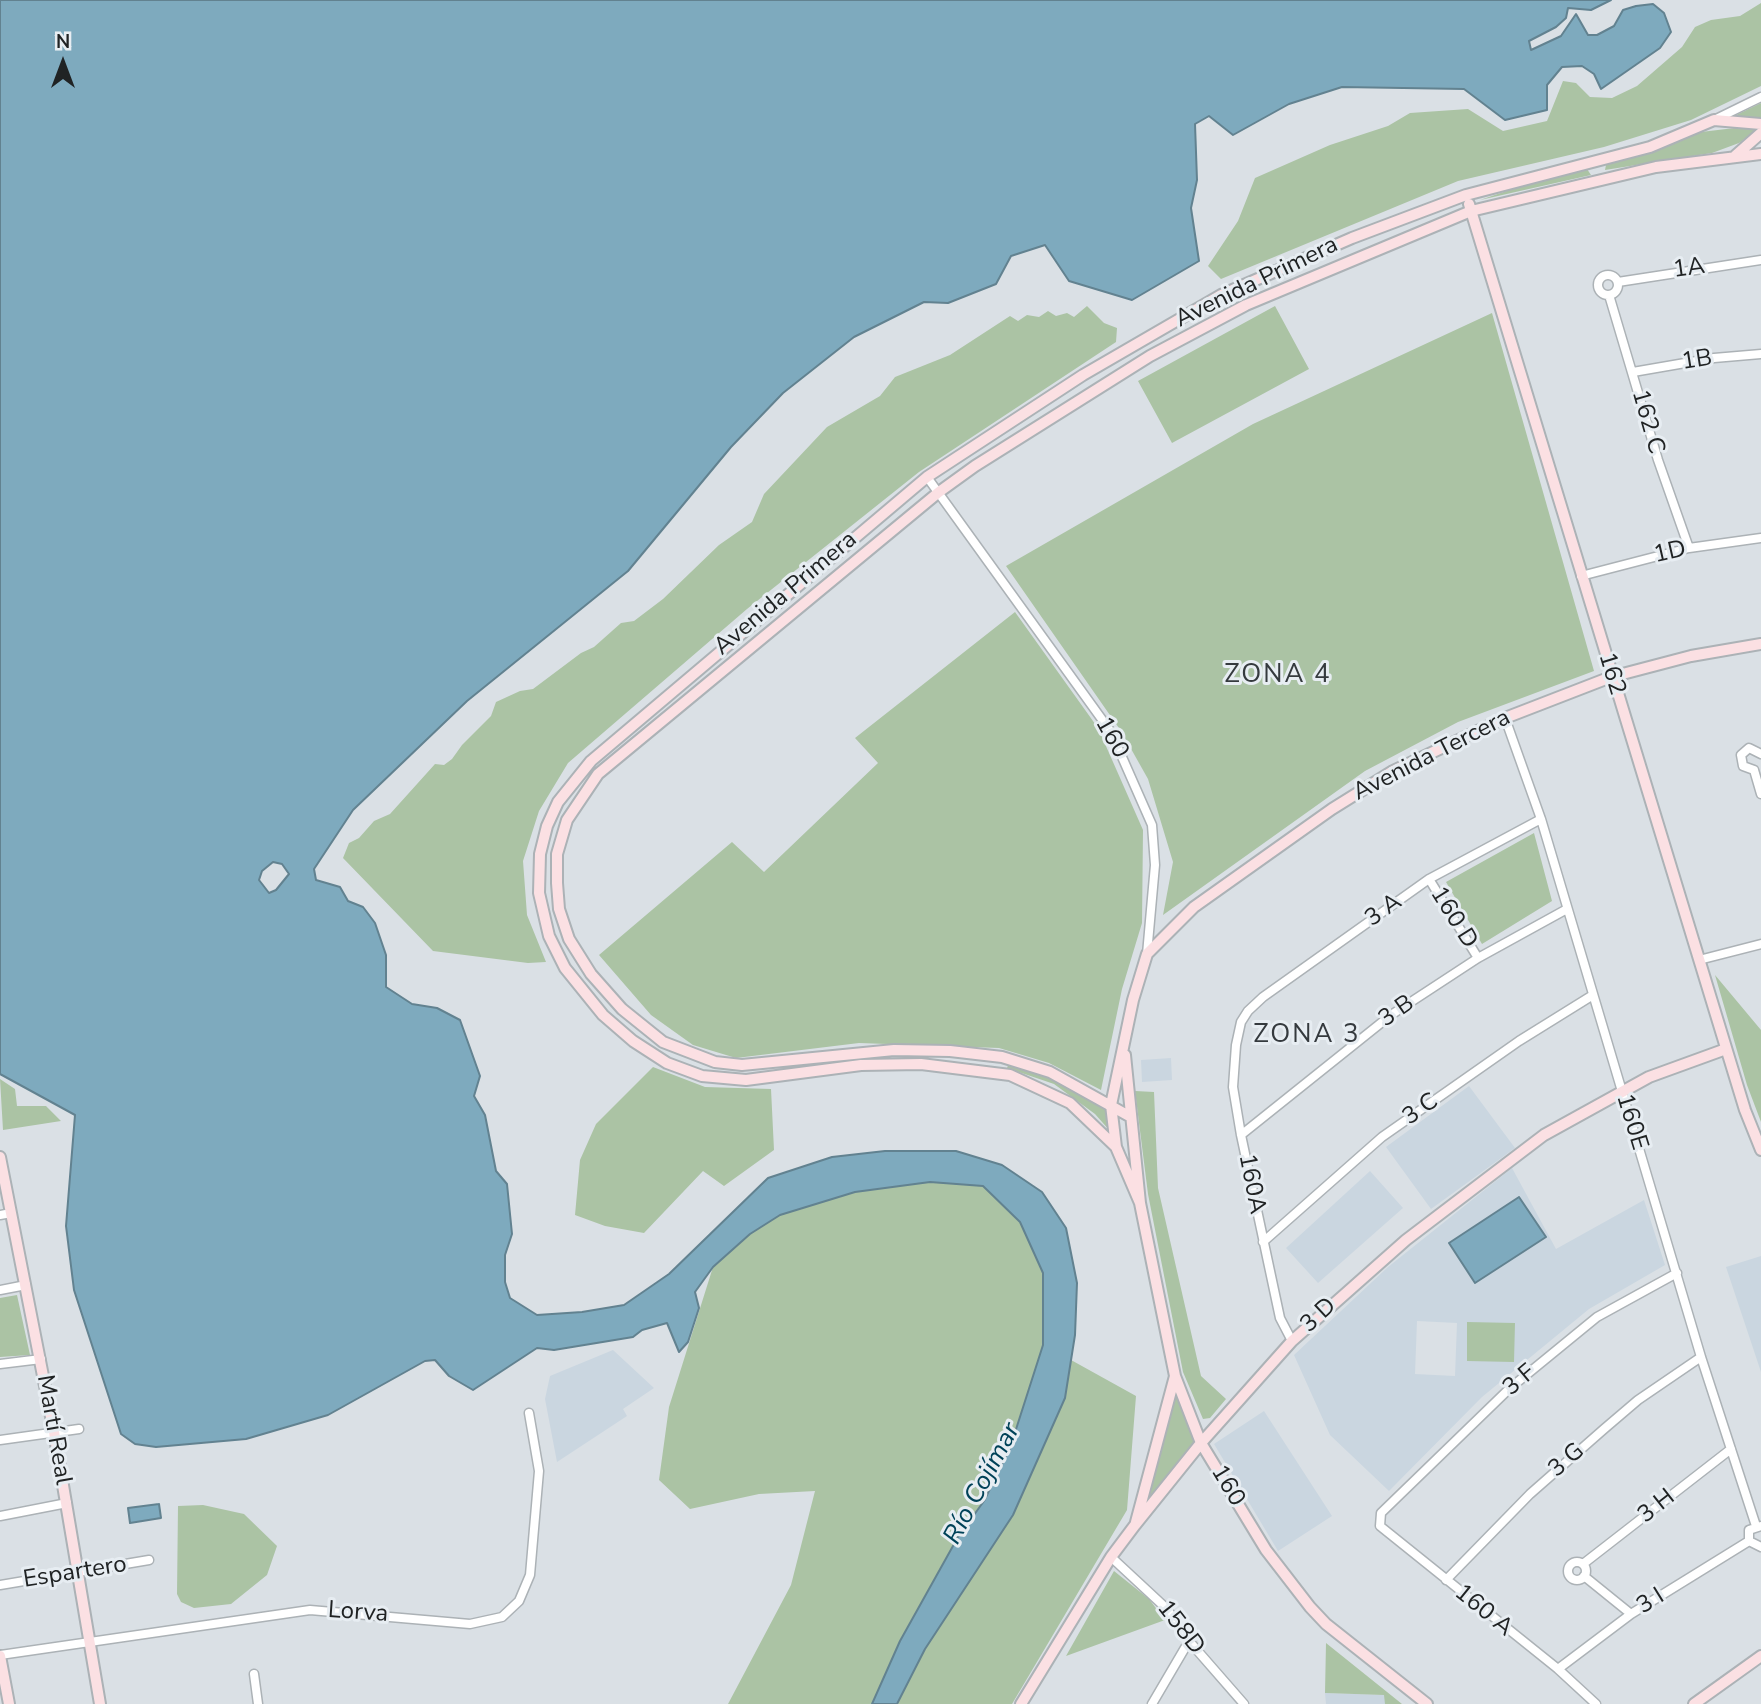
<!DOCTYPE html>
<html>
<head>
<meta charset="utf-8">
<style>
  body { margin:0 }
  #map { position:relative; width:1761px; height:1704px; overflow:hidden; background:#dae0e5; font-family:"Nunito Sans",sans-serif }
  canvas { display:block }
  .north { position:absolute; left:28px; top:28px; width:70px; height:70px; -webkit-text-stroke:5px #e7edf2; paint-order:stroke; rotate:0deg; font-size:19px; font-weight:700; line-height:28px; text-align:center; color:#202324 }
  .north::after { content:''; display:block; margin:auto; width:24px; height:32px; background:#202324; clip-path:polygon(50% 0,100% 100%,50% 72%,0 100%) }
</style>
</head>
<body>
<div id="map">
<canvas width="1761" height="1704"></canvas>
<div class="north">N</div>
</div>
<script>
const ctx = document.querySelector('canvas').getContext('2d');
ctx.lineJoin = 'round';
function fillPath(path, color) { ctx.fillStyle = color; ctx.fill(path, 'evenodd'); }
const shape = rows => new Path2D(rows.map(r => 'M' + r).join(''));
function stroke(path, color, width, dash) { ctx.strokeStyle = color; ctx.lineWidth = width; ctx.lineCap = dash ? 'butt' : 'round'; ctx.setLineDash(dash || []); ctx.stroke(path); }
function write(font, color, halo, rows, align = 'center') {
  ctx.font = font + ' "Nunito Sans",sans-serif'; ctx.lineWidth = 6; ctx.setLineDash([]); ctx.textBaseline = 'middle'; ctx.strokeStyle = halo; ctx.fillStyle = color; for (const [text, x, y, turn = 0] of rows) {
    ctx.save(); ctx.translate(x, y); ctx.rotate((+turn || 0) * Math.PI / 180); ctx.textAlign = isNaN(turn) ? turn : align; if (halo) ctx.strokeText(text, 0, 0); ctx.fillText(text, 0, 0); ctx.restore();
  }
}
const built = shape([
  [1171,1058,1172,1080,1142,1082,1141,1060],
  [1469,1086,1515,1148,1431,1209,1386,1147],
  [1512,1168,1556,1249,1644,1200,1665,1265,1589,1309,1482,1397,1389,1491,1330,1435,1294,1355,1388,1267],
  [1417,1321,1457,1323,1455,1376,1415,1374],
  [1370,1171,1403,1208,1318,1283,1286,1248],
  [1761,1256,1761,1372,1726,1267],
  [613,1350,654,1388,623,1409,627,1416,557,1462,545,1399,550,1376],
  [1264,1411,1332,1516,1278,1551,1214,1444],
  [1325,1693,1385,1695,1385,1704,1326,1704]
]);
const green = shape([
  [1761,3,1761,86,1691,120,1604,147,1458,181,1221,279,1208,266,1238,221,1255,178,1330,145,1388,126,1410,113,1468,109,1503,131,1547,121,1563,81,1576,83,1590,97,1612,98,1637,86,1682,47,1695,27,1711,20,1740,16],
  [1761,103,1761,118,1732,117],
  [1743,127,1759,129,1739,143,1712,153,1605,170,1606,165,1701,132],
  [1587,169,1591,175,1480,200,1542,179],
  [1087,306,1104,323,1117,328,1116,342,919,472,747,609,568,763,539,811,523,861,527,915,546,962,528,963,433,951,343,858,349,843,359,838,374,821,390,814,435,764,444,765,452,759,462,745,491,716,496,702,520,691,533,689,581,653,594,647,621,623,634,621,663,599,719,545,752,522,764,494,827,427,880,396,895,377,950,355,1010,316,1018,321,1027,315,1039,317,1048,311,1056,316,1067,313,1074,317],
  [1275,306,1309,369,1172,443,1138,381],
  [1492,313,1594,671,1458,722,1365,771,1163,915,1173,862,1148,779,1121,731,1006,566,1253,424],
  [1015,612,1098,728,1143,830,1142,923,1122,989,1101,1090,1049,1063,999,1048,859,1043,736,1058,693,1045,651,1015,599,955,732,842,764,872,878,763,855,738],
  [1534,833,1552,901,1482,944,1446,882],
  [1715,975,1761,1030,1761,1122,1747,1085],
  [1009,1063,1057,1081,1105,1108,1110,1131,1095,1114,1054,1084,1007,1068],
  [653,1067,705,1087,771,1089,774,1150,724,1186,703,1171,644,1233,605,1226,575,1215,580,1160,596,1124],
  [0,1079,15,1089,17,1106,46,1106,61,1121,3,1130],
  [1135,1091,1154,1092,1158,1188,1201,1376,1226,1399,1210,1418,1203,1419,1183,1372,1148,1194],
  [930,1182,983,1186,1020,1222,1043,1274,1044,1345,1136,1396,1127,1510,1012,1704,728,1704,791,1585,815,1491,759,1494,690,1509,659,1480,669,1407,713,1267,750,1234,780,1215,855,1192],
  [17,1295,30,1355,0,1357,0,1298],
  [1467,1322,1515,1323,1514,1362,1467,1361],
  [1176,1394,1195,1445,1145,1504],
  [203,1505,244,1514,277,1546,267,1575,231,1604,194,1608,181,1602,177,1594,178,1506],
  [1114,1571,1149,1599,1165,1620,1066,1656],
  [1326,1643,1402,1704,1385,1704,1384,1695,1325,1693]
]);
const water = shape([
  [0,0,1611,0,1591,10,1568,8,1566,18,1556,27,1529,41,1531,50,1561,36,1576,14,1588,35,1597,35,1614,26,1623,10,1636,6,1653,4,1664,13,1671,32,1660,48,1601,89,1594,74,1582,66,1562,67,1547,85,1547,110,1505,120,1464,89,1342,87,1289,104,1233,135,1209,116,1195,124,1197,180,1191,208,1199,261,1132,300,1069,281,1045,245,1011,256,996,284,948,303,924,302,854,337,783,393,731,447,628,571,467,701,353,810,314,869,316,880,340,887,348,901,363,907,375,923,386,955,386,987,412,1004,437,1008,460,1020,480,1076,474,1096,485,1115,496,1171,507,1184,512,1234,505,1255,505,1282,510,1298,537,1315,582,1312,624,1305,669,1274,768,1178,832,1157,885,1151,956,1151,1002,1165,1042,1192,1066,1228,1077,1283,1075,1335,1065,1398,1013,1515,925,1649,897,1704,872,1704,900,1641,958,1537,984,1501,1010,1448,1043,1345,1043,1273,1020,1222,983,1186,930,1182,855,1192,780,1215,750,1234,713,1267,695,1292,699,1308,688,1342,679,1352,667,1323,642,1330,633,1337,554,1350,537,1348,473,1390,449,1376,435,1360,425,1361,328,1415,246,1439,156,1447,135,1444,121,1434,74,1290,66,1226,75,1115,0,1074,0,0],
  [273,862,282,864,289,874,276,890,269,893,259,880,262,871,273,862],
  [1519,1197,1546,1237,1475,1283,1449,1243,1519,1197],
  [159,1504,161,1518,130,1523,128,1508,159,1504]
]);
const street = shape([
  [1714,120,1761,97],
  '1598 285a10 10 0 1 1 20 0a10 10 0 1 1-20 0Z',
  [1618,282,1761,260],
  [1609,295,1658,460,1689,548],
  [1633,372,1714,358,1761,354],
  [927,477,1111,732,1152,825,1155,865,1147,954],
  [1581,576,1689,548,1761,538],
  [1505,718,1541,819,1701,1357,1756,1526],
  [1754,770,1743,766,1741,755,1749,748,1761,754],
  [1754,770,1761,794],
  [1429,879,1478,958],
  [1699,960,1761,944],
  [1241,1135,1391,1015,1478,958,1567,909],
  [0,1215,11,1213],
  [1263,1242,1382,1137,1519,1041,1593,995],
  [0,1290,26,1285],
  [1292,1341,1280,1318,1241,1135,1233,1087,1236,1045,1241,1022,1248,1011,1263,997,1429,879,1541,819],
  [0,1364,41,1359],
  [0,1440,79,1429],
  [0,1516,67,1503],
  [1749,1541,1749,1530,1761,1526],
  [1749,1541,1761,1547],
  [1111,1557,1167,1609,1189,1641,1244,1704],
  '1568 1571a9 9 0 1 1 18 0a9 9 0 1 1-18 0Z',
  [1583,1564,1731,1449],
  [1584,1576,1631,1614],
  [1446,1580,1530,1494,1604,1429,1638,1400,1701,1357],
  [0,1585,149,1560],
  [0,1655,310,1610,470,1624,502,1617,519,1601,530,1575,539,1471,529,1413],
  [1558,1669,1631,1614,1749,1541],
  [254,1674,258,1704],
  [1152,1704,1189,1641],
  [1596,1704,1558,1669,1380,1526,1381,1513,1509,1389,1597,1317,1677,1273]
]);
const secondary = shape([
  [1735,156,1761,133],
  [1469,204,1745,1110,1761,1150],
  [1125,1055,1140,1203,1175,1376,1201,1443,1266,1550,1310,1607,1326,1624,1427,1704],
  [1129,1116,1050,1072,1002,1057,950,1051,894,1050,742,1065,715,1062,663,1042,622,1009,591,974,569,939,559,909,557,883,557,854,567,820,598,774,939,492,975,466,1150,356,1246,305,1471,211,1656,167,1761,154],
  [1116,1147,1070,1103,1010,1075,921,1064,861,1065,746,1080,702,1076,667,1063,633,1041,603,1015,565,968,549,936,539,893,540,854,547,826,558,802,591,761,927,477,1083,375,1221,295,1352,238,1466,195,1650,147,1714,120,1761,124],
  [0,1157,54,1432,100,1704],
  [1140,1203,1116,1147,1111,1105,1133,1000,1147,954,1194,907,1332,809,1393,771,1505,718,1611,677,1691,656,1761,644],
  [1136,1522,1175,1376],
  [0,1656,9,1704],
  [1021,1704,1111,1557,1135,1525,1201,1443,1292,1341,1406,1240,1544,1135,1649,1077,1726,1049],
  [1694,1704,1761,1656]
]);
const streetNames = [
  ["1A",1689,269,-8],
  ["Avenida Primera",1257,283,-26],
  ["1B",1697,361,-9],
  ["162 C",1647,422,74],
  ["1D",1670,553,-13],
  ["Avenida Primera",786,594,-40],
  ["162",1611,674,73],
  ["160",1111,738,61],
  ["Avenida Tercera",1432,756,-27],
  ["3 A",1384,911,-35],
  ["160 D",1453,918,58],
  ["3 B",1397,1012,-35],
  ["3 C",1421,1110,-35],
  ["160E",1631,1122,73],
  ["160A",1251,1184,79],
  ["3 D",1319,1316,-43],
  ["3 F",1520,1381,-40],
  ["Martí Real",53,1430,80],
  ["3 G",1567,1461,-41],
  ["160",1227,1486,59],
  ["3 H",1657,1507,-38],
  ["Espartero",75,1573,-9],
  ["3 I",1651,1602,-32],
  ["160 A",1483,1611,39],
  ["Lorva",358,1613,4],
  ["158D",1180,1628,52]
];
const neighbourhoodNames = [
  ["ZONA 4",1278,676],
  ["ZONA 3",1307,1036]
];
const waterNames = [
  ["Río Cojímar",983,1484,-62]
];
fillPath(built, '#cad6e0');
fillPath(green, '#abc3a4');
fillPath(water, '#7eaabe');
stroke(water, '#628290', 2);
stroke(street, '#acb2b6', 11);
stroke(secondary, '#acb2b6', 14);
stroke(street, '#fff', 8);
stroke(secondary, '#fbe0e3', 10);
write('24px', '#202324', '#e7edf2', streetNames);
ctx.letterSpacing = '2px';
write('26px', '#353a3e', '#e7edf2', neighbourhoodNames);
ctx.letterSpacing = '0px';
write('italic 26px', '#004258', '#e7edf2', waterNames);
</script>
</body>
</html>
